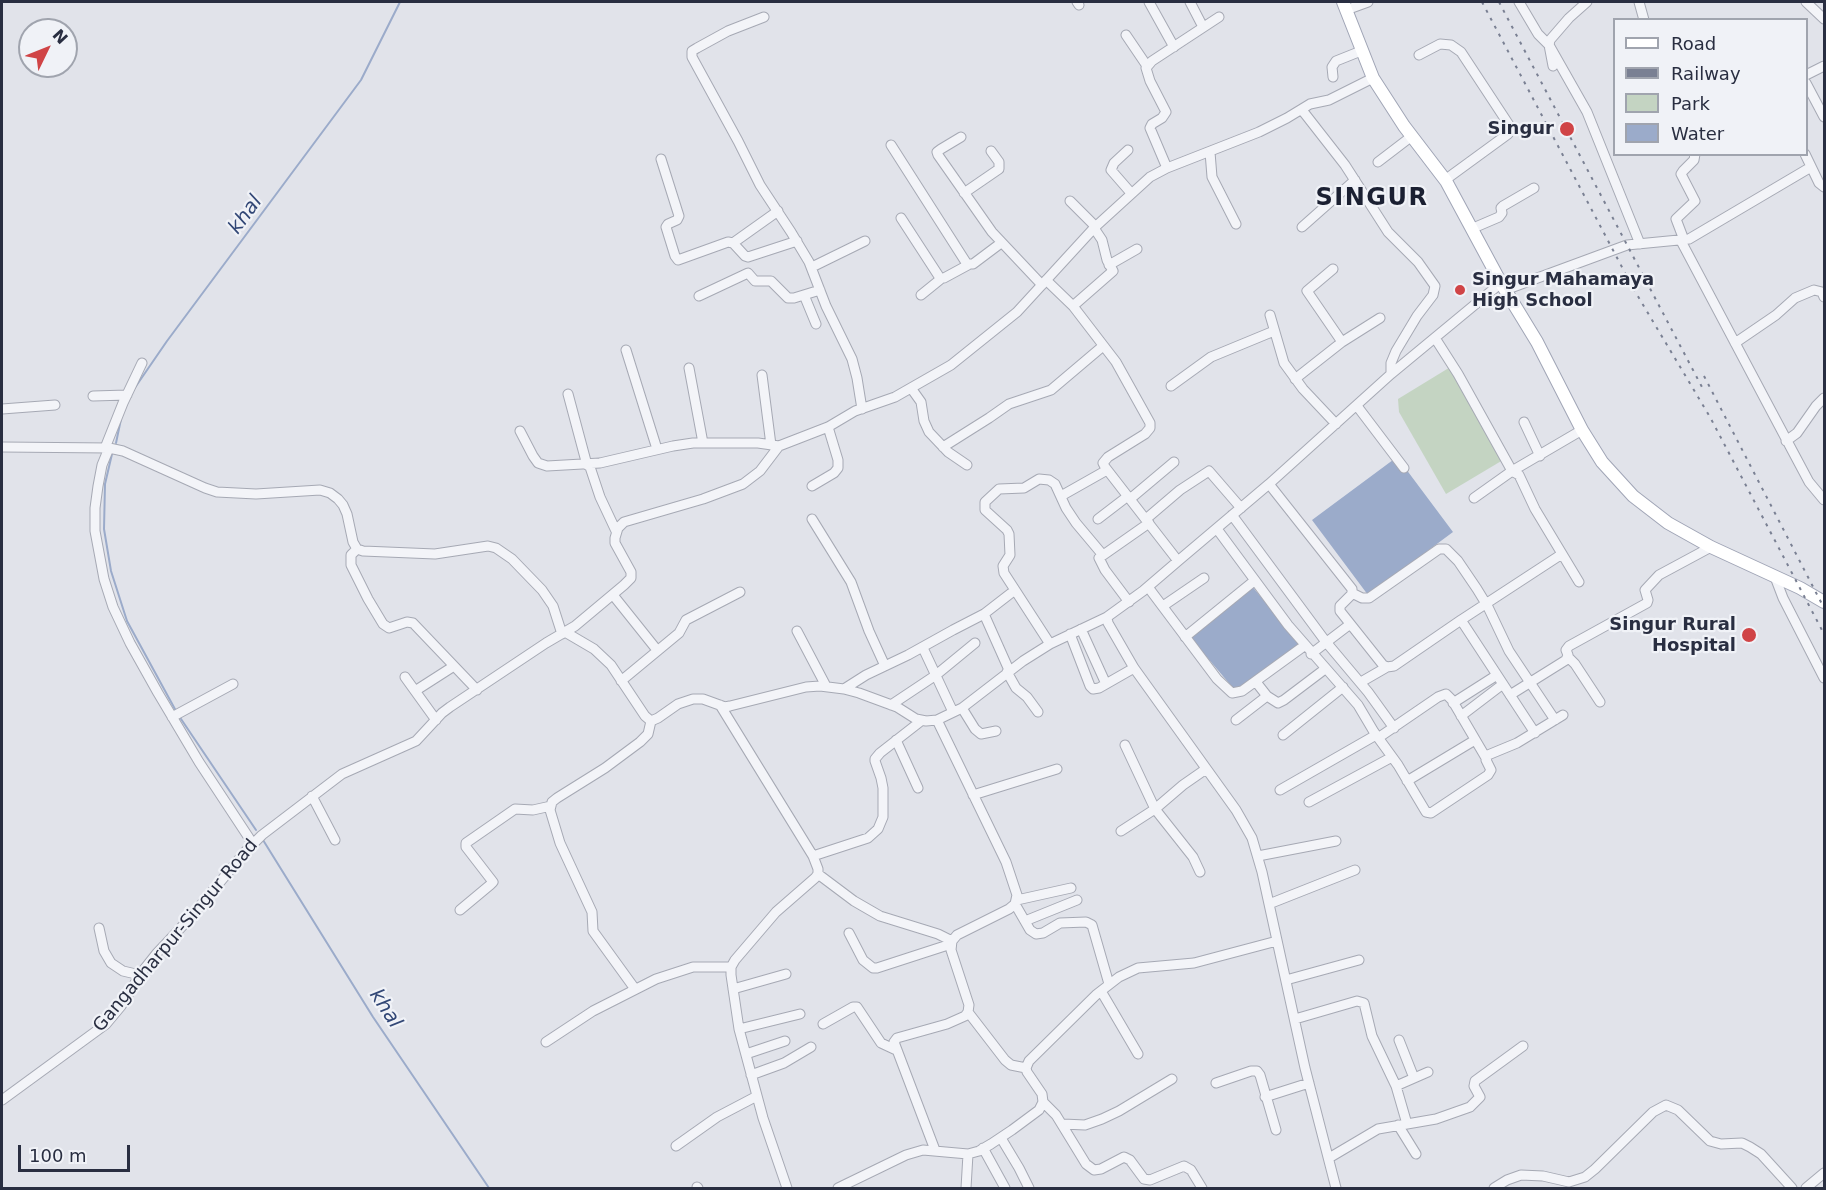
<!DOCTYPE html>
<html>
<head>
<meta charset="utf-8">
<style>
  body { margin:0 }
  #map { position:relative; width:1826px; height:1190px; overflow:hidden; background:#e1e3ea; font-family:"DejaVu Sans",sans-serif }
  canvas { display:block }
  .frame { position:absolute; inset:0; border:3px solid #292e41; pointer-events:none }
  .legend { position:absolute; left:1613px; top:18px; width:195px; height:138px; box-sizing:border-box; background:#f0f2f7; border:2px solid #a0a4ae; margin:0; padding:8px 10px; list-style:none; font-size:18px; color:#292e41 }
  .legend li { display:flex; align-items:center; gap:12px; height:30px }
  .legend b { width:30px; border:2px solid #a0a4ae }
  .north { position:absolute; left:18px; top:18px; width:60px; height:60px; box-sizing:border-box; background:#f0f2f7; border:2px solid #a0a4ae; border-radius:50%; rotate:47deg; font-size:16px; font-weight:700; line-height:24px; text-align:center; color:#292e41 }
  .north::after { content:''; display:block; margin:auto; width:21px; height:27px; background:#d04446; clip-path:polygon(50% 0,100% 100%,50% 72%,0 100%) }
  .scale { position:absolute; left:18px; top:1145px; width:112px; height:27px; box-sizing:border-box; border:3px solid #292e41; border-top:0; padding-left:8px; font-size:18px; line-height:21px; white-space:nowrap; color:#292e41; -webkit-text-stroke:4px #f0f2f7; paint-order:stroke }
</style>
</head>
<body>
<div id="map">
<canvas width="1826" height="1190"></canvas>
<div class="frame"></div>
<ul class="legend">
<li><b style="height:8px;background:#fff"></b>Road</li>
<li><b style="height:8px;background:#7a8093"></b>Railway</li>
<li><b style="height:16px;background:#c4d4c2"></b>Park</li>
<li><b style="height:16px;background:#9babca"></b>Water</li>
</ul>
<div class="north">N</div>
<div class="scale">100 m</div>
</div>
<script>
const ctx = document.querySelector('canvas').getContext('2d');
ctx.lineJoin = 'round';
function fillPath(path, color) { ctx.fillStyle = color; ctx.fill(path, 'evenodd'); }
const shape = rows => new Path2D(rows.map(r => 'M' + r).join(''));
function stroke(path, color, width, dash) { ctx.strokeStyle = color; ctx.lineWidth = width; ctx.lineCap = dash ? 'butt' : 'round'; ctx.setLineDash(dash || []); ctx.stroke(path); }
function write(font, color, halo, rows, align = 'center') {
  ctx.font = font + ' "DejaVu Sans",sans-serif'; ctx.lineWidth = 4.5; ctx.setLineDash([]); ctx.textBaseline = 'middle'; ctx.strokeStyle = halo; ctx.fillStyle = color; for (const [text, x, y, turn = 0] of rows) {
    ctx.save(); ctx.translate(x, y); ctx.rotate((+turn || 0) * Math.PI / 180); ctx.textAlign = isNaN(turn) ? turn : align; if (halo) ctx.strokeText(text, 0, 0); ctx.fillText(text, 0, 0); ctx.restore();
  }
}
const green = shape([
  [1452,366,1508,457,1446,494,1399,412,1398,399]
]);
const water = shape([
  [1397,457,1453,532,1368,595,1312,520],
  [1251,585,1300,644,1239,695,1189,636]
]);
const stream = shape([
  [134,389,167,341,361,80,400,2],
  [116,443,121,419],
  [112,454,105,484,104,529,111,571,127,621,176,711],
  [179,716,256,830],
  [263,840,373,1017,489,1188]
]);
const minor = shape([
  [1077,2,1079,5],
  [1149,2,1174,47],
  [1190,2,1203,27],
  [1519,2,1538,34,1549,45,1587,112,1640,244],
  [1639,2,1644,20],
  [1806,2,1824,19],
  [1346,10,1368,2],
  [764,17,728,31,697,48,692,51,692,57,738,141,760,185,791,232,809,262,826,306,852,359,857,378,862,409],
  [1126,35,1147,66],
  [1419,55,1440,44,1451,45,1461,52,1511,128,1508,134,1445,180],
  [1553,66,1549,45,1550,40,1569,18,1587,2],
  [1806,75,1824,66],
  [1333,77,1332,67,1336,61,1361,51],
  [1806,83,1824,117],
  [1302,110,1345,165,1388,232,1418,262,1435,286,1433,295,1417,316,1396,351,1391,363,1391,374],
  [961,137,941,149,937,152,938,155,992,232,1042,285],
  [891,145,967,264,973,264,1001,243],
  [1128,150,1114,163,1111,170,1131,193],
  [1210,152,1212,177,1236,224],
  [1805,154,1819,183,1824,187],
  [661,159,679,216,677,220,668,224,666,227,675,256,678,260,728,242,733,243,745,256,748,257,797,241],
  [1378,162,1412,136],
  [1167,168,1150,128,1152,124,1162,118,1166,112,1150,81,1146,68,1152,61,1219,17],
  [964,193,999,169,999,162,991,151],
  [1070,201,1095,226],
  [901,218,940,278,944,278,968,265],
  [1302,227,1355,180],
  [1471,229,1499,217,1502,213,1501,208,1503,206,1534,188],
  [1684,240,1676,219,1695,201,1681,174,1683,171,1694,160,1695,154],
  [1681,241,1793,452,1809,482,1824,500],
  [733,243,778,211],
  [1109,265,1137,249],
  [812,267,865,241],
  [1333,269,1307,291,1342,342],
  [1046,280,1073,306,1116,362,1150,423,1150,428,1145,434,1108,457,1103,463,1105,467,1178,561],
  [1505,290,1627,245,1689,239,1811,167],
  [804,295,816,324],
  [921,295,942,278],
  [699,296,748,273,755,281,771,281,788,298,794,298,820,290],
  [1073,306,1113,271,1107,260,1102,240,1094,228],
  [1270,315,1284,363,1303,389,1336,424],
  [1435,338,1458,374,1512,471,1519,475,1535,509,1579,582],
  [1735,343,1776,315,1795,298,1814,290,1822,292,1824,297],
  [626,350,657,449],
  [689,368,703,443],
  [762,375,771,445],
  [1295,379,1342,342,1380,318],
  [1171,386,1211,357,1274,331],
  [911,388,921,402,924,421,929,432,948,452,967,465],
  [568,394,587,465],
  [93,396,127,395],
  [1357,406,1404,468],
  [2,409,55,405],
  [1524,422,1540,456],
  [520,431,533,456,538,463,547,466,600,463,673,446,693,443,758,443,779,446],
  [1786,441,1797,433,1816,406,1824,398],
  [2,447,109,448,123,451,205,488,217,492,256,494,320,490,330,493,338,499,343,505,347,514,353,542,357,549,363,551,435,554,488,546,496,548,512,559,542,590,553,606,562,634],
  [943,447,989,418,1009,404,1051,390,1103,346],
  [105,448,123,403,142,363],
  [109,448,102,465,98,486,95,508,95,531,104,579,113,607,130,643,158,693,199,762,253,844],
  [589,464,600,497,616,531],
  [1269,484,1352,589,1352,594,1340,606,1340,611,1383,665,1387,667,1394,666,1461,620,1562,554],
  [812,486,834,473,838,468,838,460,828,427],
  [1061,496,1107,470],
  [1474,498,1512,471,1582,430],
  [1130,499,1174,462],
  [1232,515,1326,642,1368,692,1394,728],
  [812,519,851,582,869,631,885,666],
  [1098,519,1128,496],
  [1146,519,1180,490,1209,471,1241,508],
  [1217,529,1288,625,1358,705,1374,732,1398,765,1426,812,1431,813,1488,775,1491,770,1486,760,1488,755,1517,743,1563,715],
  [357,549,351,555,351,565,368,599,383,624,389,628,407,622,413,623,477,690],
  [1775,577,1783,598,1824,678],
  [1148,587,1217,679,1232,693,1242,691,1304,646],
  [1352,593,1362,598,1369,598,1439,549,1446,549,1458,561,1477,589,1488,607,1509,651,1555,720],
  [613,595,657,650],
  [1129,602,1105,570,1099,558,1149,523],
  [1163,606,1204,578],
  [984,614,1009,670],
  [1461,620,1535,733],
  [1081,629,1106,684],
  [797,631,826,686],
  [565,632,594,649,611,665,645,716,651,721,658,718,678,704,693,699,703,699,725,707,730,706,806,687,820,686,844,689,859,693,897,707,916,719,926,721,937,720,962,708,1023,661,1050,644,1107,617],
  [1070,634,1090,686,1093,689,1099,688,1134,668],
  [1185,637,1254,581],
  [1050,644,1004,573,1003,566,1010,555,1009,534,1007,530,985,510,985,502,999,489,1024,488,1039,479,1049,480,1055,484,1066,508,1076,523,1102,554],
  [923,648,953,712],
  [1311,654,1349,625],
  [1568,657,1575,664,1600,702],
  [1007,672,1016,688,1027,697,1038,712],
  [405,677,436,720],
  [621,681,679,633,686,620,740,592],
  [1256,682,1267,696,1278,703,1284,700,1325,669],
  [1361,682,1387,667],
  [844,689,866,675,908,655,953,630,984,614,1015,590],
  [415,691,454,666],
  [1510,695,1566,660,1568,655,1566,650,1569,646,1647,603,1648,600,1645,590,1659,575,1711,547],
  [1453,703,1497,675],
  [720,705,813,856,818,869,818,874,815,878,776,912,735,960,731,967,731,975,739,1029,763,1118,787,1188],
  [891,705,936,675,975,643],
  [962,708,975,729,981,734,996,731],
  [1461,716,1503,684],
  [172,717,233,684],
  [1236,720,1267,696],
  [1283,735,1343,687],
  [1378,738,1438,697,1446,694,1452,700,1486,758],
  [896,740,918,788],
  [1125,745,1155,809,1193,857,1200,872],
  [1407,781,1475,740],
  [1280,790,1376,735],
  [973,795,1057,769],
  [312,796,335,840],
  [1309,802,1392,757],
  [1121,831,1155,809,1183,785,1206,769],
  [813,856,868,838,878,829,883,817,883,788,881,778,875,761,875,759,880,753,921,721],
  [1258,856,1336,841],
  [818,874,854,901,880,916,938,934,952,941],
  [1017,900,1071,888],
  [1015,904,1030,930,1036,934,1043,933,1060,923,1086,922,1092,925,1109,984],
  [1269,904,1355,870],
  [460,910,490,885,493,882,466,847,466,843,515,809,533,810,551,806],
  [1025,921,1077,900],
  [99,928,104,951,111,963,123,971,140,975],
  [849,933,863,960,873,968,877,968,951,944],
  [1286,980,1359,960],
  [635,989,593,931,592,912,560,843,550,810,552,802,557,798,605,768,640,742,648,734,651,721],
  [733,989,786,974],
  [1101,991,1138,1054],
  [968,1012,1005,1060,1011,1065,1026,1068],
  [1295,1019,1357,1001,1364,1003,1372,1036,1396,1086,1407,1124],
  [823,1024,853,1007,857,1007,881,1043,896,1050],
  [739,1029,800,1014],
  [1399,1040,1414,1078],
  [546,1042,593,1011,656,979,693,967,731,967],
  [746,1054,785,1041],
  [751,1075,784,1063,811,1047],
  [1216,1083,1251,1071,1257,1071,1260,1075,1276,1130],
  [1396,1086,1428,1072],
  [1265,1097,1309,1083],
  [2,1100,106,1024,121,1006,142,972,157,953,190,918,245,852,262,835,342,774,416,741,442,713,450,707,546,643,575,626,624,585,631,578,631,572,615,543,615,538,618,528,624,522,703,499,743,484,760,471,779,446,828,427,855,411,895,397,951,365,1017,312,1094,228,1150,177,1167,168,1259,132,1287,118,1310,104,1329,100,1373,78],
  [1043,1102,1056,1115,1086,1164,1094,1170,1101,1169,1124,1157,1130,1160,1144,1179,1150,1180,1184,1166,1191,1170,1202,1188],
  [1063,1124,1085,1125,1102,1119,1119,1111,1172,1079],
  [1398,1125,1416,1154],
  [1001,1138,1019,1168,1029,1188],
  [676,1146,717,1117,757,1096],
  [983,1148,1005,1188],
  [935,1150,894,1042,897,1038,947,1024,965,1016,968,1012,969,1005,951,950,952,941,957,935,1009,909,1015,904,1017,895,1006,862,937,720],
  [1329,1158,1378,1129,1436,1119,1470,1107,1480,1097,1474,1086,1475,1081,1523,1046],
  [697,1187,698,1188],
  [838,1188,906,1155,923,1150,968,1154,979,1151,991,1144,1012,1130,1039,1110,1043,1102,1042,1094,1027,1072,1026,1068,1029,1061,1097,994,1119,977,1138,968,1194,963,1277,941],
  [966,1188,968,1154],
  [1336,1188,1305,1068,1262,872,1252,838,1236,810,1134,668,1108,623,1107,617,1143,591,1178,561,1269,484,1391,374,1501,283],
  [1494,1188,1507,1180,1521,1175,1543,1176,1569,1182,1585,1177,1595,1169,1653,1112,1666,1105,1678,1110,1710,1141,1721,1144,1742,1143,1750,1147,1761,1154,1792,1188],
  [1806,1188,1824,1173]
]);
const major = shape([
  [1343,2,1373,78,1404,126,1446,181,1501,283,1537,342,1582,430,1602,462,1633,496,1668,523,1711,547,1800,588,1824,602]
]);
const rail = shape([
  [1482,2,1633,288,1710,417,1824,634],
  [1499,2,1703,389],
  [1704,376,1824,608]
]);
const markers = [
  [1567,129,8,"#d04446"],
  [1460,290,6,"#d04446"],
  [1749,635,8,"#d04446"]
];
const poiNames = [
  ["Singur",1554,129],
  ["Singur Mahamaya",1472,280,"left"],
  ["High School",1472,301,"left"],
  ["Singur Rural",1736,625],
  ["Hospital",1736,646]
];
const streetNames = [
  ["Gangadharpur-Singur Road",176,936,-50]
];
const waterNames = [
  ["khal",246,215,-54],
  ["khal",385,1009,57]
];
const districtNames = [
  ["SINGUR",1372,199]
];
fillPath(green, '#c4d4c2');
fillPath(water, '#9babca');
stroke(stream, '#9babca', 2);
stroke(minor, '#a6a9b4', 11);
stroke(major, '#a0a5b6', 14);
stroke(minor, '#f3f4f8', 9);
stroke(major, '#fff', 12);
stroke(rail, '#7a8093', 2, [3, 6]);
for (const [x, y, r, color] of markers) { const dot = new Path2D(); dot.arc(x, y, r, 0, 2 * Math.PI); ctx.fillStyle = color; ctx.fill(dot); stroke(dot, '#f0f2f7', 2); }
write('bold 18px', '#292e41', '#f0f2f7', poiNames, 'right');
write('18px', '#292e41', '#f0f2f7', streetNames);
write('italic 20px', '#324776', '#f0f2f7', waterNames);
ctx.letterSpacing = '1.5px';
write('bold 24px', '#1b2032', '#f0f2f7', districtNames);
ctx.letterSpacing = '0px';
</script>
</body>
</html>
